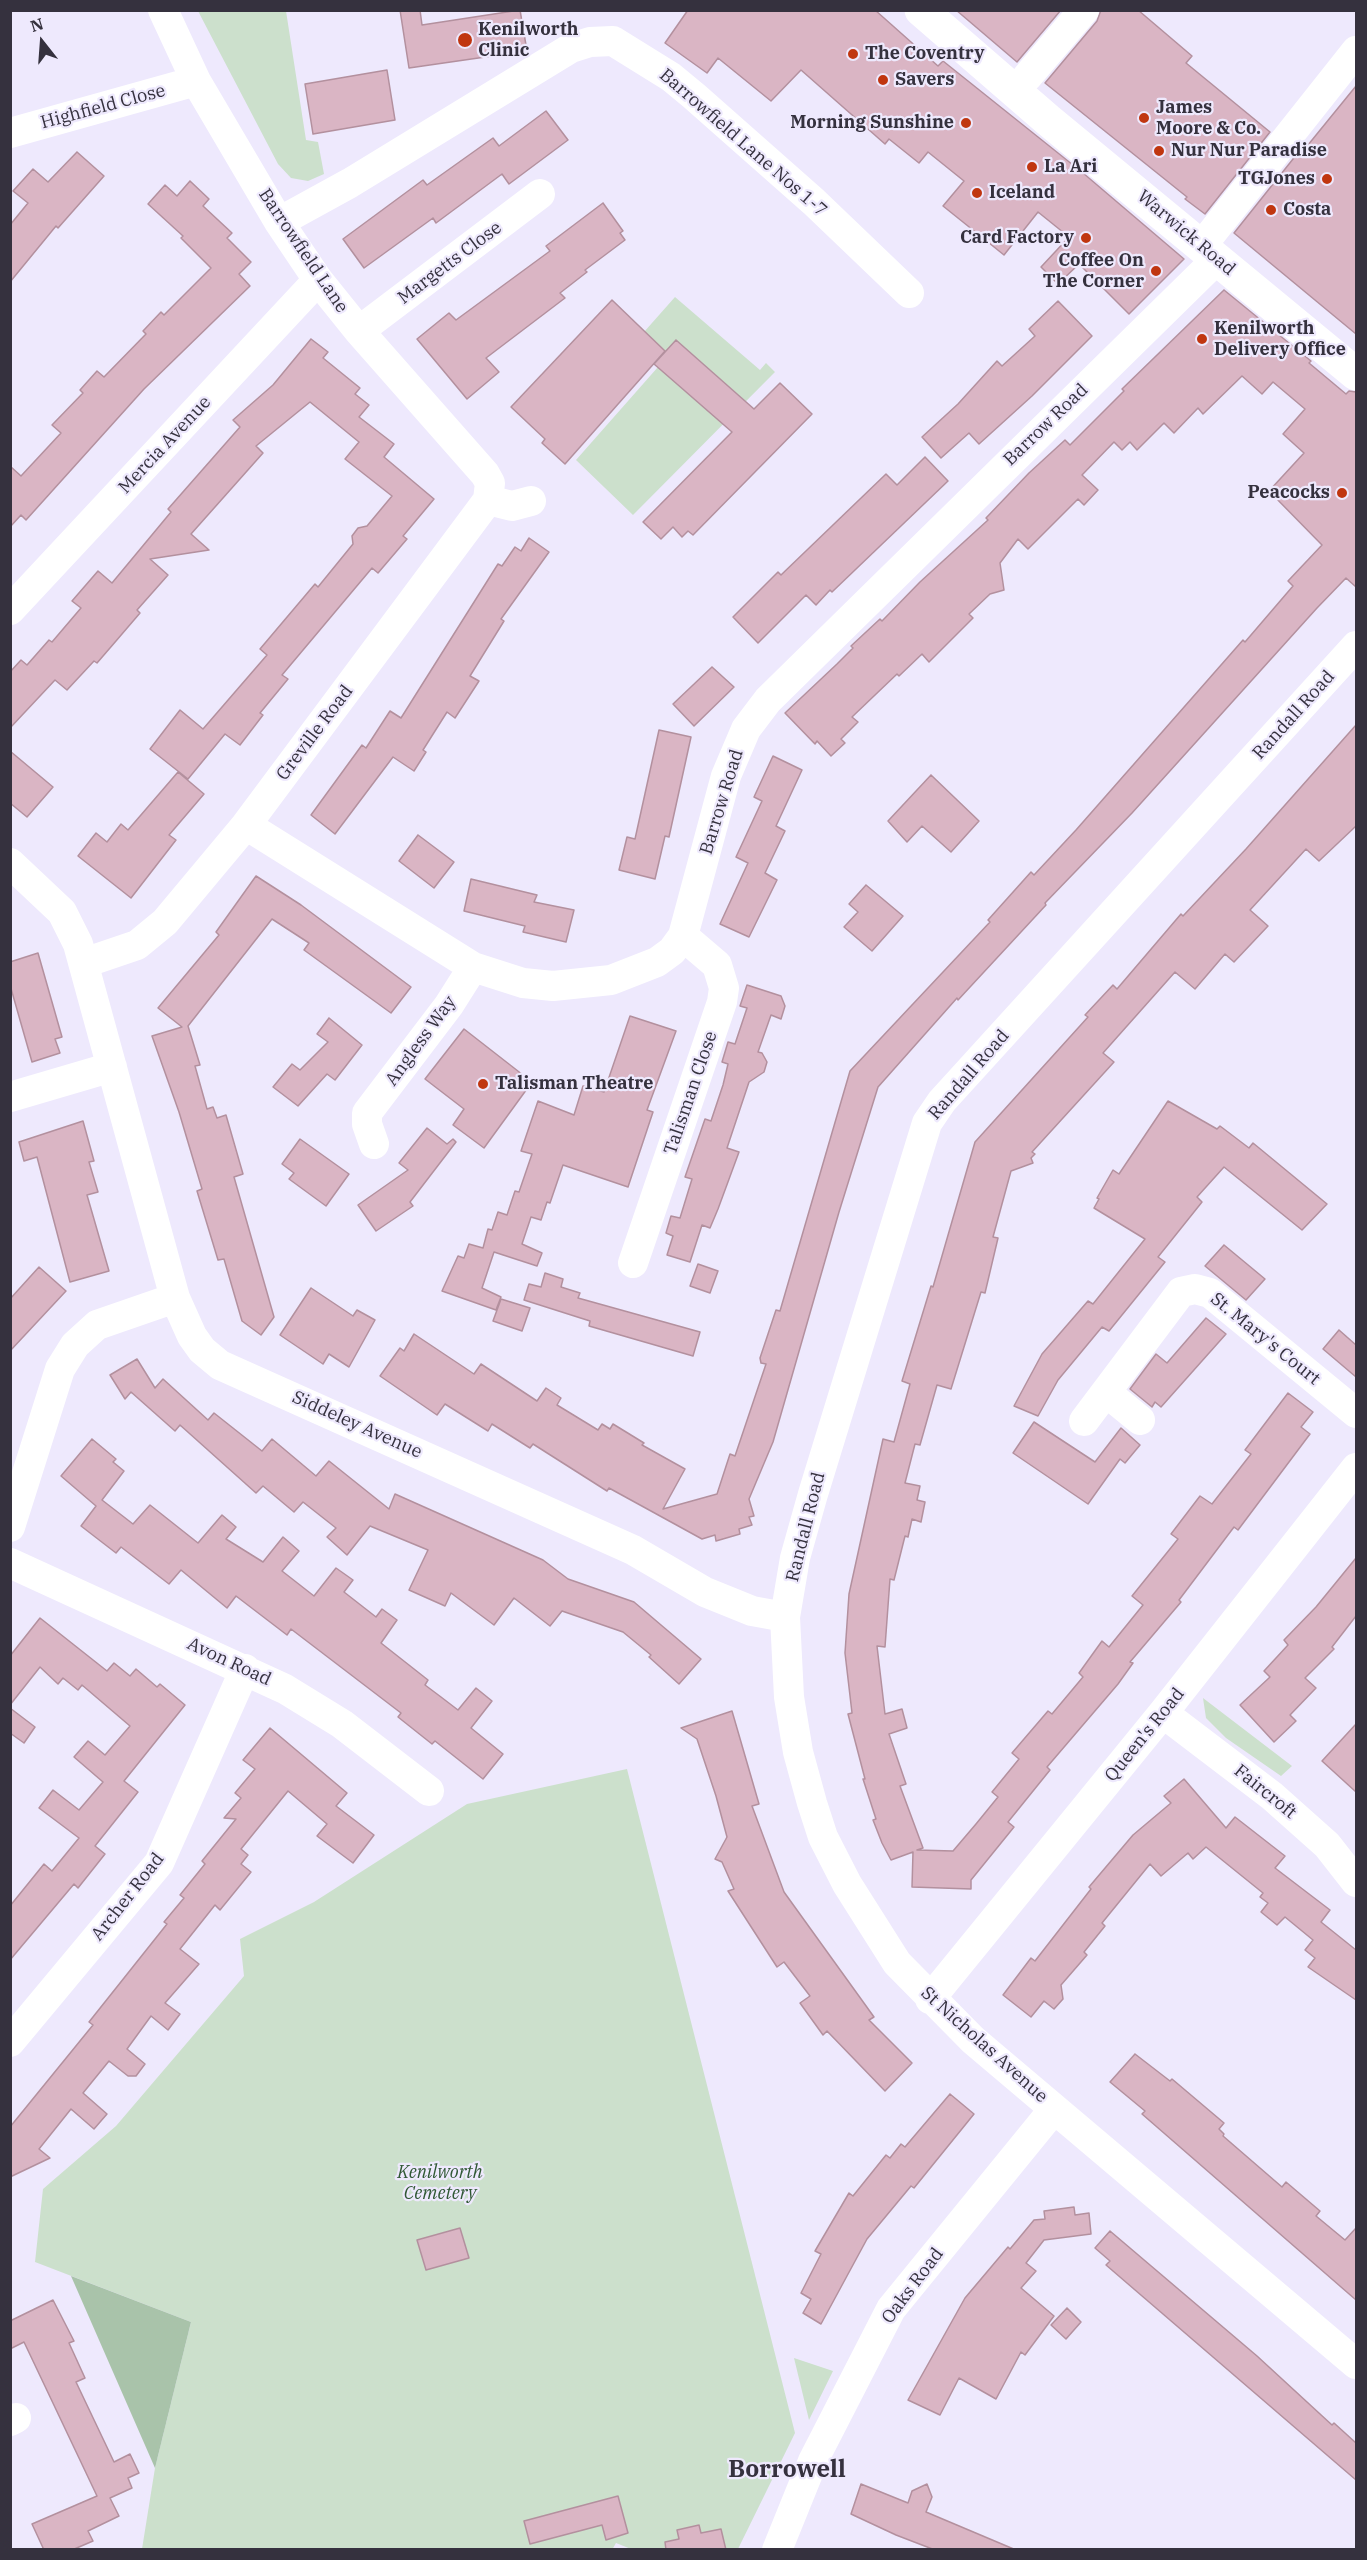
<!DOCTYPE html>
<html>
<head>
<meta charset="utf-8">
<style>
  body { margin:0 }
  #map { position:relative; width:1367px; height:2560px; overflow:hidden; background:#eee9fd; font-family:"IBM Plex Serif",serif }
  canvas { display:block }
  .frame { position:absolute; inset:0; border:12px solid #35313e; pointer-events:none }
  .north { position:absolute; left:12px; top:12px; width:60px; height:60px; -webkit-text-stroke:4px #eee9fd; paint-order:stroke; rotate:343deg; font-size:16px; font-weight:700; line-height:24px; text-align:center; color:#35313e }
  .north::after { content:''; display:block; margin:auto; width:21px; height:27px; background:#35313e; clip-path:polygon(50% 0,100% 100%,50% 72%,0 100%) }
</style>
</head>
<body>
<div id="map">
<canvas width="1367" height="2560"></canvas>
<div class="frame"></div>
<div class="north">N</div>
</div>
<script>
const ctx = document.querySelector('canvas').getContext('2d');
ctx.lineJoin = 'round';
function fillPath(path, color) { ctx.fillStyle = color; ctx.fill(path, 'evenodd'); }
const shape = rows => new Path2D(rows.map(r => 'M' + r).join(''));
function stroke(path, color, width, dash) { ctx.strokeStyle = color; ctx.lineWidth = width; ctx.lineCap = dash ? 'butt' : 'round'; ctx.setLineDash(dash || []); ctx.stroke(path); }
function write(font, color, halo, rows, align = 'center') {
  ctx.font = font + ' "IBM Plex Serif",serif'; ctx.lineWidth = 4.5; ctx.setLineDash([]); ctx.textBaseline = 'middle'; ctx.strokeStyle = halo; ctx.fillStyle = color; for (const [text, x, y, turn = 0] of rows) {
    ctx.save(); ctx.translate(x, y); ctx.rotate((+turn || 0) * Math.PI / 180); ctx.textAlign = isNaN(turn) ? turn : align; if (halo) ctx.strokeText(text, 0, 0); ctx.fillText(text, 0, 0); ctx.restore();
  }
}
const green = shape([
  [198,11,286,11,306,140,318,142,324,174,308,181,291,178,278,164],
  [675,297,760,370,766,363,775,372,633,515,576,460,658,367,728,386,676,340,665,352,644,332],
  [1203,1698,1292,1766,1281,1776,1226,1738,1206,1718],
  [627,1769,795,2433,738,2549,631,2549,616,2543,612,2550,142,2549,155,2468,191,2322,35,2262,43,2189,116,2126,244,1976,240,1939,314,1902,467,1804],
  [794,2358,833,2371,809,2420]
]);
const forest = shape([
  [71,2276,191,2322,155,2468]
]);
const building = shape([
  [400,10,420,10,422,25,520,10,527,51,409,68,400,10],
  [688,10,875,10,938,66,943,61,1083,173,1184,259,1129,314,1079,264,1058,284,1041,267,1069,237,1038,212,1004,255,943,206,964,181,928,152,919,163,889,139,885,144,801,70,771,101,718,58,707,73,665,43,688,10],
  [956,10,1061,10,1017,62,956,10],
  [1101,10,1138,10,1192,56,1186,63,1270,132,1205,214,1185,199,1187,197,1045,83,1097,21,1101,10],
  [387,70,395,120,313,134,305,84,387,70],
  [1356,86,1356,334,1234,233,1297,154,1299,156,1356,86],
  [546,111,568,140,509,184,502,174,436,223,433,218,364,268,343,239,423,180,427,185,493,138,499,146,546,111],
  [77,152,104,176,58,228,56,226,10,282,10,225,28,203,13,191,33,169,48,182,77,152],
  [190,181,209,199,203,206,232,233,227,238,251,262,239,274,250,286,144,389,26,520,21,515,10,527,10,466,21,476,61,433,52,425,83,393,80,390,97,371,104,377,146,334,143,331,161,312,164,315,211,268,181,238,183,236,148,204,165,185,177,196,190,181],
  [603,203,623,231,620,233,625,240,585,270,587,272,560,293,565,298,486,358,499,372,467,399,417,339,449,313,456,320,550,251,546,246,603,203],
  [1224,290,1311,361,1309,363,1346,394,1349,391,1356,392,1356,587,1346,578,1317,608,1132,813,1045,903,1046,905,958,1000,957,998,878,1087,839,1212,773,1442,749,1499,754,1516,749,1517,752,1525,739,1529,740,1534,716,1541,715,1535,702,1539,609,1488,607,1491,533,1444,530,1448,492,1424,488,1431,445,1404,437,1415,380,1376,400,1348,404,1351,414,1334,474,1374,481,1364,537,1401,546,1388,561,1398,557,1405,598,1430,602,1424,610,1429,613,1424,644,1443,642,1445,685,1469,663,1509,717,1494,730,1454,735,1456,766,1364,761,1363,760,1358,776,1310,780,1311,850,1071,990,922,988,920,1031,872,1034,875,1076,830,1243,640,1245,642,1293,586,1288,581,1322,545,1269,491,1304,453,1283,434,1305,409,1273,382,1262,394,1242,376,1203,414,1198,408,1174,433,1164,423,1137,450,1130,442,1122,450,1114,442,1082,475,1098,490,1084,505,1078,499,1028,549,1018,539,1000,563,1004,590,990,594,969,614,973,618,929,662,922,654,899,676,897,674,852,717,858,722,841,739,845,743,831,756,817,741,815,744,785,713,837,664,853,648,851,646,880,619,882,621,920,582,988,520,986,518,1029,473,1065,440,1070,445,1124,391,1122,389,1224,290],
  [612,300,665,351,565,464,542,443,545,439,511,407,612,300],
  [1058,301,1092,336,1032,396,979,444,969,433,941,458,922,437,958,404,997,361,1002,366,1035,336,1029,329,1058,301],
  [311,339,328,352,323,358,360,388,355,394,369,405,359,417,394,444,384,457,434,499,403,536,407,539,378,573,372,568,282,675,288,679,260,713,263,715,240,745,225,734,188,779,150,749,180,710,203,729,267,655,260,649,315,584,318,587,353,544,352,536,358,528,367,526,392,496,345,459,359,442,310,402,256,446,263,453,191,534,209,550,150,559,168,575,137,610,140,613,116,641,97,663,94,661,67,690,55,680,10,728,10,672,21,660,27,665,49,640,52,642,81,608,72,601,98,571,112,583,171,512,168,509,240,427,233,420,273,385,311,339],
  [676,340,754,409,780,383,812,414,693,535,688,531,682,537,673,527,661,539,643,522,732,432,654,364,676,340],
  [925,457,948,481,832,592,830,590,816,605,806,595,758,643,733,617,778,572,781,575,886,474,897,485,925,457],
  [529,538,549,552,501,619,504,621,470,676,479,681,455,718,447,712,423,750,426,752,414,771,393,757,335,834,311,815,362,745,366,748,390,711,401,718,498,564,502,566,515,547,521,551,529,538],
  [712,667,734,687,694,726,673,704,712,667],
  [1356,725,1356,826,1319,861,1306,849,1250,910,1268,926,1234,962,1225,954,1195,989,1175,972,1103,1053,1114,1062,1032,1152,1035,1154,1031,1158,1033,1163,1011,1171,993,1237,998,1238,985,1293,981,1292,951,1389,937,1385,920,1445,915,1444,905,1483,920,1486,917,1500,925,1502,921,1522,912,1519,908,1537,905,1536,894,1580,890,1579,885,1647,877,1646,885,1714,902,1709,907,1728,889,1734,906,1784,900,1786,923,1848,917,1850,953,1851,976,1824,998,1797,992,1792,1019,1759,1012,1753,1048,1711,1052,1714,1083,1677,1079,1673,1102,1641,1109,1647,1143,1605,1132,1596,1178,1539,1171,1534,1200,1496,1212,1504,1251,1454,1245,1450,1288,1393,1313,1412,1301,1427,1310,1434,1238,1530,1234,1527,1179,1600,1181,1602,1130,1662,1133,1663,1118,1684,1047,1767,1050,1770,1008,1822,1014,1827,971,1880,971,1889,912,1887,913,1852,891,1860,882,1843,873,1820,876,1819,863,1779,865,1779,848,1714,852,1713,845,1653,849,1594,883,1439,894,1442,910,1384,902,1381,931,1286,933,1287,975,1142,1088,1017,1085,1015,1113,985,1117,989,1181,914,1183,916,1246,849,1356,725],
  [659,730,691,737,669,837,665,836,655,879,619,870,627,837,635,839,659,730],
  [10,751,53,787,27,817,10,803,10,751],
  [773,756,802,770,776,826,785,831,765,873,777,880,749,937,720,924,748,863,736,857,762,801,754,797,773,756],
  [178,772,204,794,169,835,176,840,131,898,78,856,96,833,107,842,121,824,128,830,178,772],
  [931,775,979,821,951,852,922,826,907,842,888,821,931,775],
  [418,835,454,862,434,888,399,861,418,835],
  [256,876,301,905,411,987,391,1013,304,950,309,943,272,919,188,1026,200,1065,195,1066,207,1109,213,1107,217,1118,226,1115,243,1174,234,1177,274,1317,261,1335,242,1321,224,1259,218,1260,197,1191,202,1189,179,1112,152,1036,182,1027,158,1008,219,935,216,932,256,876],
  [471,879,537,895,534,902,574,910,566,942,523,932,525,926,464,911,471,879],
  [866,885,903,916,872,951,844,927,858,912,849,904,866,885],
  [38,953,62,1037,55,1039,60,1053,32,1062,10,985,10,962,38,953],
  [747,985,781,996,785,1006,781,1019,771,1015,758,1052,762,1053,767,1062,764,1072,749,1082,727,1148,739,1152,718,1209,710,1228,702,1225,690,1262,667,1255,673,1236,666,1233,671,1216,680,1218,692,1179,685,1177,705,1119,711,1121,723,1085,728,1064,722,1062,728,1042,735,1044,747,1008,740,1006,747,985],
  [630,1016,676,1031,647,1110,653,1112,628,1187,563,1165,550,1203,547,1202,541,1220,531,1217,522,1244,542,1253,537,1266,494,1252,482,1288,501,1297,496,1310,442,1291,458,1256,464,1258,469,1244,483,1248,488,1229,492,1230,498,1212,507,1215,515,1191,519,1192,532,1154,521,1151,538,1101,574,1115,583,1086,604,1092,630,1016],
  [329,1018,362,1045,335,1080,327,1074,298,1106,273,1087,292,1064,300,1070,328,1042,317,1034,329,1018],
  [464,1029,532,1082,484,1148,453,1125,464,1109,425,1079,464,1029],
  [1168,1101,1217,1129,1220,1126,1249,1148,1253,1143,1327,1204,1302,1230,1224,1167,1197,1197,1202,1202,1158,1257,1165,1262,1109,1331,1102,1327,1058,1380,1038,1416,1014,1406,1042,1354,1088,1301,1093,1304,1145,1239,1094,1208,1099,1199,1097,1198,1113,1170,1119,1174,1168,1101],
  [83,1121,94,1161,89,1162,98,1192,87,1195,109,1271,70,1282,37,1157,24,1161,19,1142,83,1121],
  [427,1128,447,1144,453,1139,456,1142,410,1202,413,1206,376,1231,358,1205,408,1170,399,1163,427,1128],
  [300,1139,349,1174,326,1206,289,1179,294,1173,282,1164,300,1139],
  [1224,1245,1265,1279,1246,1300,1205,1266,1224,1245],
  [698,1264,718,1271,710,1293,690,1286,698,1264],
  [39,1267,66,1291,10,1351,10,1299,39,1267],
  [545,1273,563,1279,561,1287,580,1293,578,1298,700,1332,693,1356,589,1326,590,1321,524,1300,529,1284,541,1287,545,1273],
  [311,1288,353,1316,357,1310,375,1320,349,1367,329,1354,323,1364,280,1335,311,1288],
  [501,1299,530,1308,522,1331,493,1321,501,1299],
  [1206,1318,1226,1334,1161,1407,1155,1402,1152,1407,1130,1389,1156,1354,1167,1363,1206,1318],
  [1339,1330,1356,1345,1356,1377,1323,1349,1339,1330],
  [137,1359,155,1388,163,1379,208,1420,214,1413,262,1451,272,1439,316,1476,329,1461,389,1509,395,1494,543,1560,568,1579,634,1602,701,1659,679,1684,649,1657,651,1655,623,1632,562,1611,550,1626,514,1598,494,1625,451,1593,445,1606,409,1590,428,1550,370,1526,347,1555,327,1537,336,1528,303,1502,294,1512,263,1486,256,1493,180,1425,175,1431,131,1392,125,1399,110,1375,137,1359],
  [1034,1422,1095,1462,1121,1428,1140,1445,1125,1463,1120,1459,1088,1504,1013,1453,1034,1422],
  [92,1439,116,1459,113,1462,124,1471,102,1500,133,1524,150,1505,198,1543,222,1515,236,1527,226,1539,263,1562,283,1537,299,1551,282,1571,314,1596,336,1568,353,1580,344,1592,376,1617,382,1609,397,1620,381,1643,428,1680,425,1685,441,1697,458,1710,476,1688,492,1701,471,1728,503,1754,483,1779,435,1741,432,1744,398,1717,401,1713,291,1629,287,1635,236,1596,227,1608,181,1570,169,1584,121,1547,116,1553,81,1526,96,1506,61,1476,92,1439],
  [1356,1558,1356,1616,1332,1647,1334,1649,1305,1678,1316,1688,1290,1715,1296,1721,1274,1742,1240,1705,1270,1677,1264,1671,1288,1645,1284,1640,1316,1607,1356,1558],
  [40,1618,107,1671,114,1663,130,1676,136,1669,157,1687,160,1684,185,1705,124,1781,138,1792,95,1846,105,1854,78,1888,74,1884,10,1960,10,1906,44,1864,52,1871,79,1838,39,1808,53,1790,79,1810,103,1782,74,1757,88,1741,105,1755,130,1726,82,1685,78,1690,63,1678,58,1684,40,1667,10,1705,10,1656,40,1618],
  [10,1708,35,1727,24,1743,10,1733,10,1708],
  [732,1711,759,1804,752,1806,784,1892,874,2017,869,2020,912,2063,885,2091,827,2031,823,2035,800,2003,810,1996,784,1962,777,1967,728,1891,734,1889,722,1862,715,1859,727,1837,716,1796,697,1739,681,1728,732,1711],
  [1356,1724,1356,1792,1322,1761,1356,1724],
  [270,1728,347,1793,336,1806,374,1835,353,1863,317,1836,327,1824,288,1791,241,1849,248,1855,241,1864,251,1872,220,1910,215,1905,180,1949,199,1964,165,2003,180,2014,168,2030,151,2016,127,2049,145,2064,136,2076,128,2076,109,2061,83,2093,107,2114,94,2129,71,2109,39,2149,50,2158,10,2177,10,2127,93,2025,89,2022,167,1924,164,1922,184,1898,180,1895,205,1864,202,1861,236,1819,224,1818,241,1798,235,1793,255,1769,243,1760,270,1728],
  [1184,1779,1226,1828,1235,1817,1285,1856,1275,1868,1330,1910,1321,1922,1356,1950,1356,2000,1308,1967,1315,1958,1305,1950,1313,1940,1285,1917,1277,1925,1261,1912,1268,1903,1260,1897,1263,1893,1206,1847,1193,1859,1188,1853,1161,1876,1150,1864,1102,1923,1105,1926,1084,1952,1087,1955,1061,1985,1063,1999,1054,2009,1044,2001,1031,2017,1003,1995,1031,1958,1035,1961,1091,1889,1089,1887,1133,1835,1171,1803,1164,1796,1184,1779],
  [1135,2054,1170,2081,1172,2079,1224,2123,1219,2129,1224,2134,1223,2136,1282,2187,1286,2182,1320,2211,1316,2216,1345,2240,1356,2228,1356,2300,1142,2114,1145,2111,1110,2082,1135,2054],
  [950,2094,974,2114,914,2188,911,2186,867,2239,821,2324,803,2313,811,2299,801,2293,821,2254,815,2251,849,2193,853,2196,886,2155,890,2158,901,2144,905,2147,950,2094],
  [1074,2207,1075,2215,1089,2213,1091,2234,1044,2240,1026,2263,1036,2271,1021,2288,1054,2316,1025,2355,1021,2352,996,2399,959,2378,940,2415,908,2400,965,2298,1008,2247,1010,2249,1034,2220,1045,2219,1044,2211,1074,2207],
  [460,2228,469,2258,426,2270,417,2240,460,2228],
  [1110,2231,1257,2356,1332,2425,1334,2423,1356,2443,1356,2480,1106,2265,1110,2261,1095,2248,1110,2231],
  [53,2300,74,2341,69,2343,85,2378,76,2382,105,2443,114,2462,130,2454,139,2473,128,2478,132,2488,110,2498,119,2516,88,2531,93,2541,72,2550,44,2550,32,2524,97,2496,24,2342,10,2349,10,2321,53,2300],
  [1067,2308,1081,2322,1066,2339,1051,2325,1067,2308],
  [861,2484,908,2503,912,2491,927,2484,932,2497,926,2512,1016,2550,935,2550,896,2535,851,2514,861,2484],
  [618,2496,628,2533,606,2540,602,2525,530,2544,524,2521,618,2496],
  [699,2525,701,2533,721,2529,726,2550,666,2550,665,2542,679,2539,677,2530,699,2525]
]);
const street = shape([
  [163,10,196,81,279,222,318,280,359,331,485,474,490,483,488,500],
  [1027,77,1084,10],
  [10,133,196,81],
  [279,222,350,183,571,48,590,42,613,41,671,77,694,96,814,202,909,293],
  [1211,234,1356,51],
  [359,331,540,194],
  [10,610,318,280],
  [1356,646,942,1101,927,1123,813,1494,795,1558,785,1617,789,1697,798,1752,812,1803,823,1837,847,1884,897,1963,973,2040,1356,2364],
  [246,825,473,967,523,983,553,986,611,980,657,962,672,951,683,936,726,776,746,729,768,700,1217,259],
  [10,863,62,912,78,944,175,1298,192,1336,202,1350,220,1365,633,1550,705,1592,752,1611,785,1617],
  [84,963,137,945,165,922,246,825,488,500,512,506,531,501],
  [10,1097,112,1067],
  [374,1144,367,1124,367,1113,449,1005,473,967],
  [633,1263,722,1002,724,988,717,965,683,936],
  [1107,1393,1140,1420],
  [1084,1421,1181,1292,1195,1289,1210,1293,1356,1413],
  [10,1527,60,1369,75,1345,97,1325,175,1298],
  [10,1563,285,1689,342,1724,429,1791],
  [1163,1713,1272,1796,1327,1845,1356,1882],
  [930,1999,1163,1713,1356,1468],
  [10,2042,159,1863,245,1669],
  [10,2421,16,2418],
  [777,2550,813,2461,891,2309,1054,2109]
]);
const secondary = shape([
  [921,10,1048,120,1356,374]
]);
const markers = [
  [465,40,8,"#c03610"],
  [853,54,6,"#c03610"],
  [883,80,6,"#c03610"],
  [1144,118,6,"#c03610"],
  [966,123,6,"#c03610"],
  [1159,151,6,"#c03610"],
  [1032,167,6,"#c03610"],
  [1327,179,6,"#c03610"],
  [977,193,6,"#c03610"],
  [1271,210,6,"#c03610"],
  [1086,238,6,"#c03610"],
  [1156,271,6,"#c03610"],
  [1202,339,6,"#c03610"],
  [1342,493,6,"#c03610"],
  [483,1084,6,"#c03610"]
];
const poiNames = [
  ["Kenilworth",478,30],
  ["Clinic",478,51],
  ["The Coventry",865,54],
  ["Savers",895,80],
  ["James",1156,108],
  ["Moore & Co.",1156,129],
  ["Morning Sunshine",954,123,"right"],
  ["Nur Nur Paradise",1171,151],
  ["La Ari",1044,167],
  ["TGJones",1315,179,"right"],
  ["Iceland",989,193],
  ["Costa",1283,210],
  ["Card Factory",1074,238,"right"],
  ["Coffee On",1144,261,"right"],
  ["The Corner",1144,282,"right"],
  ["Kenilworth",1214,329],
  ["Delivery Office",1214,350],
  ["Peacocks",1330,493,"right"],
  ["Talisman Theatre",495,1084]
];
const streetNames = [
  ["Highfield Close",103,107,-15],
  ["Barrowfield Lane Nos 1-7",743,143,41],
  ["Warwick Road",1186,233,40],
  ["Barrowfield Lane",303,251,56],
  ["Margetts Close",450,263,-37],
  ["Barrow Road",1046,425,-44],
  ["Mercia Avenue",165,445,-47],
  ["Randall Road",1294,715,-48],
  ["Greville Road",315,733,-53],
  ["Barrow Road",722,802,-73],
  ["Angless Way",421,1041,-54],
  ["Randall Road",969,1075,-49],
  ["Talisman Close",691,1093,-71],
  ["St. Mary's Court",1265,1339,39],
  ["Siddeley Avenue",357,1425,24],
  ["Randall Road",806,1527,-76],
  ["Avon Road",229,1662,25],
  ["Queen's Road",1145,1735,-51],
  ["Faircroft",1265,1792,39],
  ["Archer Road",128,1897,-52],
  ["St Nicholas Avenue",984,2045,42],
  ["Oaks Road",913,2286,-53]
];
const parkNames = [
  ["Kenilworth",440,2173],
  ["Cemetery",440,2194]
];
const districtNames = [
  ["Borrowell",787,2470]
];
fillPath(green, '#cce0cc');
fillPath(forest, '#a9c3aa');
fillPath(building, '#dab5c4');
stroke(building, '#b3909e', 1.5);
stroke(street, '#fff', 30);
stroke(secondary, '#fff', 33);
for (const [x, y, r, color] of markers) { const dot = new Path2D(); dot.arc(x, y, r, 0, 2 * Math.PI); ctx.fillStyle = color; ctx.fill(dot); stroke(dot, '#eee9fd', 2); }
write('bold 18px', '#35313e', '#eee9fd', poiNames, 'left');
write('18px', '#35313e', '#eee9fd', streetNames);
write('italic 18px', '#305834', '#eee9fd', parkNames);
write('bold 24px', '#35313e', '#eee9fd', districtNames);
</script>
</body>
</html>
